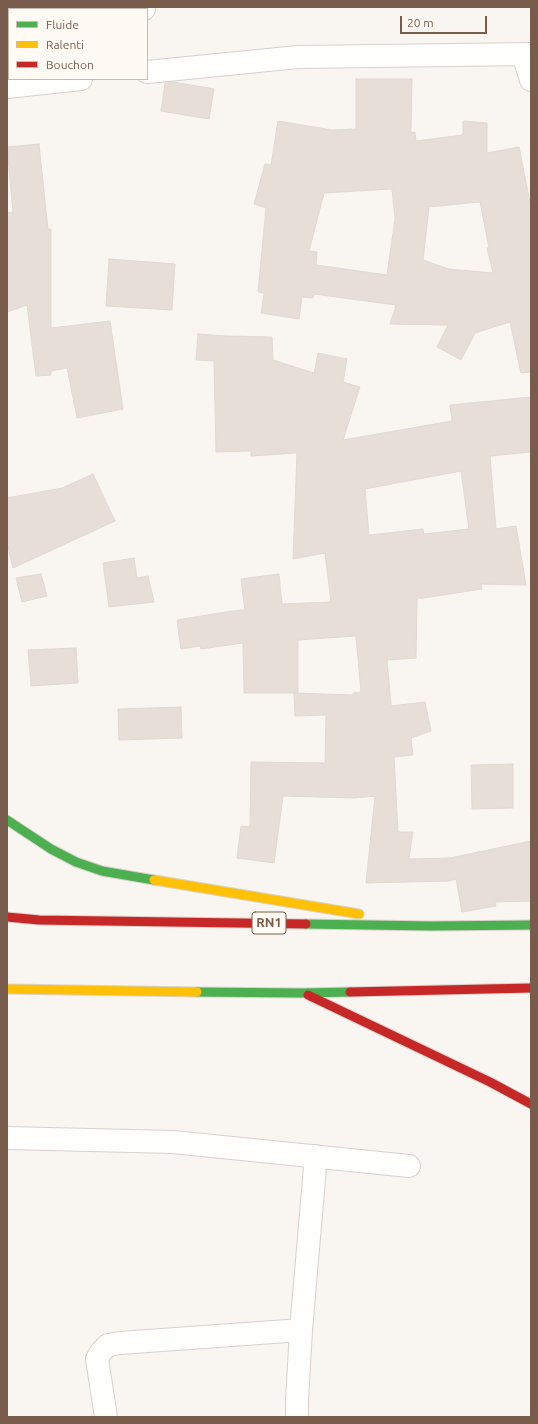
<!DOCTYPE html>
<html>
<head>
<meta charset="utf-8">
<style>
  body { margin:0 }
  #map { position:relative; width:538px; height:1424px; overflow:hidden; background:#f9f5f0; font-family:Ubuntu,sans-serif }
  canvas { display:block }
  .frame { position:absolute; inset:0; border:8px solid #7a5c4d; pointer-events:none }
  .legend { position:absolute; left:8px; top:8px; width:140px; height:72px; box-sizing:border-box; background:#fffaf3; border:1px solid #cabbb1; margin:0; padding:5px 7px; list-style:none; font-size:12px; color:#7a5c4d }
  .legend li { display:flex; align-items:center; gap:8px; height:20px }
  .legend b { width:20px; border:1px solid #cabbb1 }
  .scale { position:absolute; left:400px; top:16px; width:87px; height:18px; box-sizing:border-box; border:2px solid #7a5c4d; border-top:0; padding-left:5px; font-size:12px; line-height:14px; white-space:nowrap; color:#7a5c4d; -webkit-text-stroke:3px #fffaf3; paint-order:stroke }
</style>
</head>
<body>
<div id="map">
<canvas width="538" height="1424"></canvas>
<div class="frame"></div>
<ul class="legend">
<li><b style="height:5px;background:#4caf50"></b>Fluide</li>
<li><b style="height:5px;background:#ffc107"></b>Ralenti</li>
<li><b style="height:5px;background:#c62828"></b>Bouchon</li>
</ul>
<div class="scale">20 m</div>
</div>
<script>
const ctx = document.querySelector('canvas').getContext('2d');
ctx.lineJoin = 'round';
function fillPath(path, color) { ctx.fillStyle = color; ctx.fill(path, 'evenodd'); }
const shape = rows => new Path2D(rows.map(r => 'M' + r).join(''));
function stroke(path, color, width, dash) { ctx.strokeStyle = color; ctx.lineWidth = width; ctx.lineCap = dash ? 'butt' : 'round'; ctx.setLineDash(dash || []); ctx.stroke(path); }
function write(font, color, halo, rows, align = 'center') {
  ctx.font = font + ' Ubuntu,sans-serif'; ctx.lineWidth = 4; ctx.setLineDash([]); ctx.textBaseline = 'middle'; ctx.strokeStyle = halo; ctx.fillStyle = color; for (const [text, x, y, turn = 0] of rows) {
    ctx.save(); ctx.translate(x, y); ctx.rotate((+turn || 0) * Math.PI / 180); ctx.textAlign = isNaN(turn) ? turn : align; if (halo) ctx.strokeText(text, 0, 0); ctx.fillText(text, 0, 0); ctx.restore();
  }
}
const building = shape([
  [356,79,412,79,411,133,415,132,416,141,463,135,463,121,487,123,487,153,519,147,531,208,531,372,521,373,510,322,475,333,461,360,437,347,448,325,390,324,396,305,314,294,313,298,302,297,299,319,261,313,264,293,258,292,266,208,254,204,265,164,271,165,278,121,332,130,356,129,356,79],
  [392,189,395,219,387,275,316,265,317,252,309,251,324,193,392,189],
  [480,202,489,248,487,248,493,273,449,269,423,260,429,207,480,202],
  [173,82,214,89,209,119,161,111,165,83,173,82],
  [39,144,48,229,51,229,51,328,110,321,123,409,77,418,67,368,51,371,51,375,36,376,27,305,7,312,7,213,13,212,7,147,39,144],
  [109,259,175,264,172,310,106,306,109,259],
  [198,334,226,336,272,337,273,360,314,373,318,353,347,359,343,382,360,387,343,440,452,421,450,405,531,397,531,452,490,456,496,529,516,526,526,585,481,584,482,589,417,599,416,658,387,660,391,706,425,702,431,731,411,738,413,755,394,757,398,832,413,832,409,859,450,858,531,841,531,901,495,902,496,906,462,912,456,879,449,881,366,883,375,796,355,798,283,796,274,863,237,858,241,826,250,827,251,762,325,763,326,715,295,716,294,693,353,695,353,693,361,692,356,636,298,640,298,693,244,693,243,643,201,649,200,646,181,649,177,620,231,611,245,610,241,579,279,574,282,604,331,602,325,553,293,559,297,453,251,456,251,451,216,452,214,361,196,360,198,334],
  [461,471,469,529,424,534,423,529,369,535,365,489,461,471],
  [93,474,115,521,13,568,7,543,7,498,62,488,93,474],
  [134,558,137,578,148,576,154,602,109,607,103,563,134,558],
  [41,574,47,596,22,602,16,578,41,574],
  [76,648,78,683,31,686,28,650,76,648],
  [181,707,182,738,119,740,118,709,181,707],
  [513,764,513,808,472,809,471,765,513,764]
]);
const street = shape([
  [144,7,144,9],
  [523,54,531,80],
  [147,72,298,57,531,54],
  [7,87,81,79],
  [7,1138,173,1142,409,1166],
  [106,1417,97,1359,101,1352,108,1345,120,1343,301,1330],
  [297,1417,297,1400,301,1330,316,1156]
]);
const fast = shape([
  [7,820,51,849,76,862,102,871,154,880],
  [306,924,431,926,531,925],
  [197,992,303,993,350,992]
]);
const slow = shape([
  [154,880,359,914],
  [7,989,197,992]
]);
const jam = shape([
  [7,917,39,920,306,924],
  [350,992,531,988],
  [308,995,490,1082,531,1104]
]);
const shields = [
  [269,923,34]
];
const shieldNames = [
  ["RN1",269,923]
];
fillPath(building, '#e6ded7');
stroke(building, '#e2d8d2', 1);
stroke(street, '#d7d1cb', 24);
stroke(fast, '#dad1cc', 11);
stroke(slow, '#dad1cc', 11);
stroke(jam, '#dad1cc', 11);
stroke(street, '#fefefd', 22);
stroke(fast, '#4caf50', 9);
stroke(slow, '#ffc107', 9);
stroke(jam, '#c62828', 9);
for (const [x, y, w] of shields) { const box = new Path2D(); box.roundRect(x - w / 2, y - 11, w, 22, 3); ctx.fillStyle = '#fffaf3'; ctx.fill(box); stroke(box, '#7a5c4d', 1); }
write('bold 13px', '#7a5c4d', null, shieldNames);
</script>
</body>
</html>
